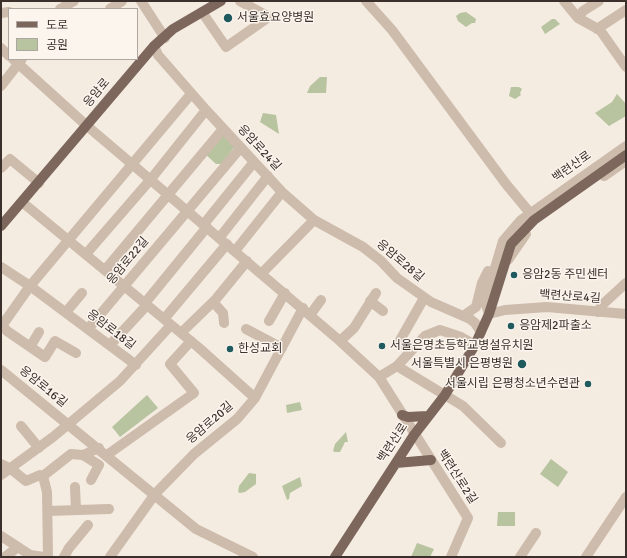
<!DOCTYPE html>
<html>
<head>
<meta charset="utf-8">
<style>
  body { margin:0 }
  #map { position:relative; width:627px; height:558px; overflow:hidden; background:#f4ebe1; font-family:Signika,"Noto Sans KR",sans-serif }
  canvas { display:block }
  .frame { position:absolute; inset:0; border:2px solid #3b302b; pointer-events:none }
  .legend { position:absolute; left:8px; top:8px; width:130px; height:52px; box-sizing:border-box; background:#fbf5ee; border:1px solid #aea6a0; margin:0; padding:5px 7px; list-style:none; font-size:12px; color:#3b302b }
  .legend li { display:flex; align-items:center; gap:8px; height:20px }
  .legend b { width:20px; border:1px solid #aea6a0 }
</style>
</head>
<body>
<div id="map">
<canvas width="627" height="558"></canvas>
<div class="frame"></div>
<ul class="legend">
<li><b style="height:5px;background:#7d675c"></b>도로</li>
<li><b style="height:11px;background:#b8c4a0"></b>공원</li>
</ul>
</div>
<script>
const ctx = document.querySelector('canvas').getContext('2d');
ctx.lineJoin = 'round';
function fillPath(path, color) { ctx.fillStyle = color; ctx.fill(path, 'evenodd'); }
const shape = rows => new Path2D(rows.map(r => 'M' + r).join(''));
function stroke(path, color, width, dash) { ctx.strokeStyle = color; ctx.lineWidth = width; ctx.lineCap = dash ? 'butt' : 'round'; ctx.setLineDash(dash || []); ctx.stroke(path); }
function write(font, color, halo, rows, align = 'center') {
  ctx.font = font + ' Signika,"Noto Sans KR",sans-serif'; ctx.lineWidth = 3; ctx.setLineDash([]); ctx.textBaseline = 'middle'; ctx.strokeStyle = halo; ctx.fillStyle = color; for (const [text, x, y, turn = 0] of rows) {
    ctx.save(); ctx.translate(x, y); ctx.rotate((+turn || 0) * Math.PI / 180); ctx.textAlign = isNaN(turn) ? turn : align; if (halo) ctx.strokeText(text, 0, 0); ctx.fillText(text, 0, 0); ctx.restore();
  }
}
const green = shape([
  [466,12,476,19,475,23,472,23,466,27,458,21,456,16,460,13],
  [552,19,555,19,560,24,545,34,541,27],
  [320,77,327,77,326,93,307,93,310,86],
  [511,87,519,87,522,89,520,93,521,95,515,99,509,96],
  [617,94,626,104,626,116,609,126,595,113,612,102],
  [263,113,276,115,279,134,260,122],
  [222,134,237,143,222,164,216,164,204,153],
  [147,395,158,408,120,437,112,427],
  [300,402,302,410,287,413,286,405],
  [346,432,348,442,345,442,340,452,335,452,333,451,335,444],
  [551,459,568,472,558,487,540,474],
  [249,473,256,474,256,484,245,492,240,493,238,492,239,486],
  [300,477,302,486,290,493,289,499,287,500,282,486],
  [498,512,515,512,515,526,497,526],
  [417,543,434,549,430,557,411,557]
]);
const minor = shape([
  [141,1,165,38],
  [366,1,392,30,506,184,530,213],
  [564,1,578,18,600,30,626,67],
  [60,9,74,1],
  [110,9,122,1],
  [202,12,226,47,269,17,240,1],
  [1,13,9,12],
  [578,18,583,11,599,1],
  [597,29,626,10],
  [154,46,158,55,206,110,282,192,314,220,363,247,381,261,397,278,431,302,470,319,475,323,481,332],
  [1,48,9,56],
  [13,59,86,125,340,341,379,377,468,518,451,557],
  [1,86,22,59],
  [626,146,521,220,503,241,485,302,489,314,505,310,547,307,626,314],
  [1,168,10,159,39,183],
  [604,176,626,161],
  [22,202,198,347,255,398],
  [204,224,254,162],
  [220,237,268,176],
  [235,251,282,192],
  [86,254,151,179,206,110],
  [508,260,526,234],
  [1,267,30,286,136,365],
  [105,270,223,129],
  [262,273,314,220],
  [370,301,383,311],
  [213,302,223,313,224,323],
  [145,303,207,227],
  [66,312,82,293],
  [598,312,601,306,626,283],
  [310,315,321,300],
  [463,316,476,307,482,283,488,271],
  [164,319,227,244],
  [269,321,285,293],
  [1,324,7,331,45,357,55,341,76,353],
  [1,327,30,286,191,94],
  [88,329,237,152,239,147],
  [246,329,282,348],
  [181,333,216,299,247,261],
  [340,341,354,328,376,293],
  [110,345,147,305],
  [30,347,39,332],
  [411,349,399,342,424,298],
  [397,366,463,406,501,443],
  [1,370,196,529,253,557],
  [379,377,397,366,425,336,440,330,461,337,475,345],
  [21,426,39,448],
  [83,455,99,465,91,480],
  [107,455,194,393,170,364,191,341],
  [1,464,11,469,26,481,40,475,43,476,71,454,83,455,99,448],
  [1,475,53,437,120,381,171,325],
  [43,476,47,492,48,557],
  [75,487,76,510],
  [48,511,109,509],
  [1,536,30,555,44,557],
  [5,557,18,547],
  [64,557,69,548,88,525],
  [110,557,155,494,194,454,237,419,255,398,303,308],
  [520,557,536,533],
  [586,557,626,497]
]);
const major = shape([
  [1,226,154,46,173,29,221,1],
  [402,415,408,417,427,416],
  [396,463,431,460],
  [335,557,414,435,445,395,475,345,489,314,511,244,534,220,626,155]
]);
const markers = [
  [228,18,5,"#1f5a5e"],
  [514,275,4,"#1f5a5e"],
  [511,326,4,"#1f5a5e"],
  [382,346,4,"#1f5a5e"],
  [230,349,4,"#1f5a5e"],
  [522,364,5,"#1f5a5e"],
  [588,384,4,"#1f5a5e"]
];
const poiNames = [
  ["서울효요양병원",237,18],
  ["응암2동 주민센터",522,275],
  ["응암제2파출소",519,326],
  ["서울은명초등학교병설유치원",390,346],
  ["한성교회",238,349],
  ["서울특별시 은평병원",513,364,"right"],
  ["서울시립 은평청소년수련관",580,384,"right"]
];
const streetNames = [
  ["응암로",97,93,-50],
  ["응암로24길",259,148,47],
  ["백련산로",572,167,-35],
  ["응암로22길",128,261,-50],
  ["응암로28길",400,261,40],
  ["백련산로4길",570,297,4],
  ["응암로18길",111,330,37],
  ["응암로16길",43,387,39],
  ["응암로20길",210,423,-41],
  ["백련산로",393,443,-57],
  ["백련산로2길",457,477,57]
];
fillPath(green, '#b8c4a0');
stroke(minor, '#cdbbac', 10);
stroke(major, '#7d675c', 10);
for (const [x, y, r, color] of markers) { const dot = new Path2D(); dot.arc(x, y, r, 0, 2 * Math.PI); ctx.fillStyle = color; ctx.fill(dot); stroke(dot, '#fbf5ee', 1.5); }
write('12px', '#3b302b', '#fbf5ee', poiNames, 'left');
write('12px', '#3b302b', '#fbf5ee', streetNames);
</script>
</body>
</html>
